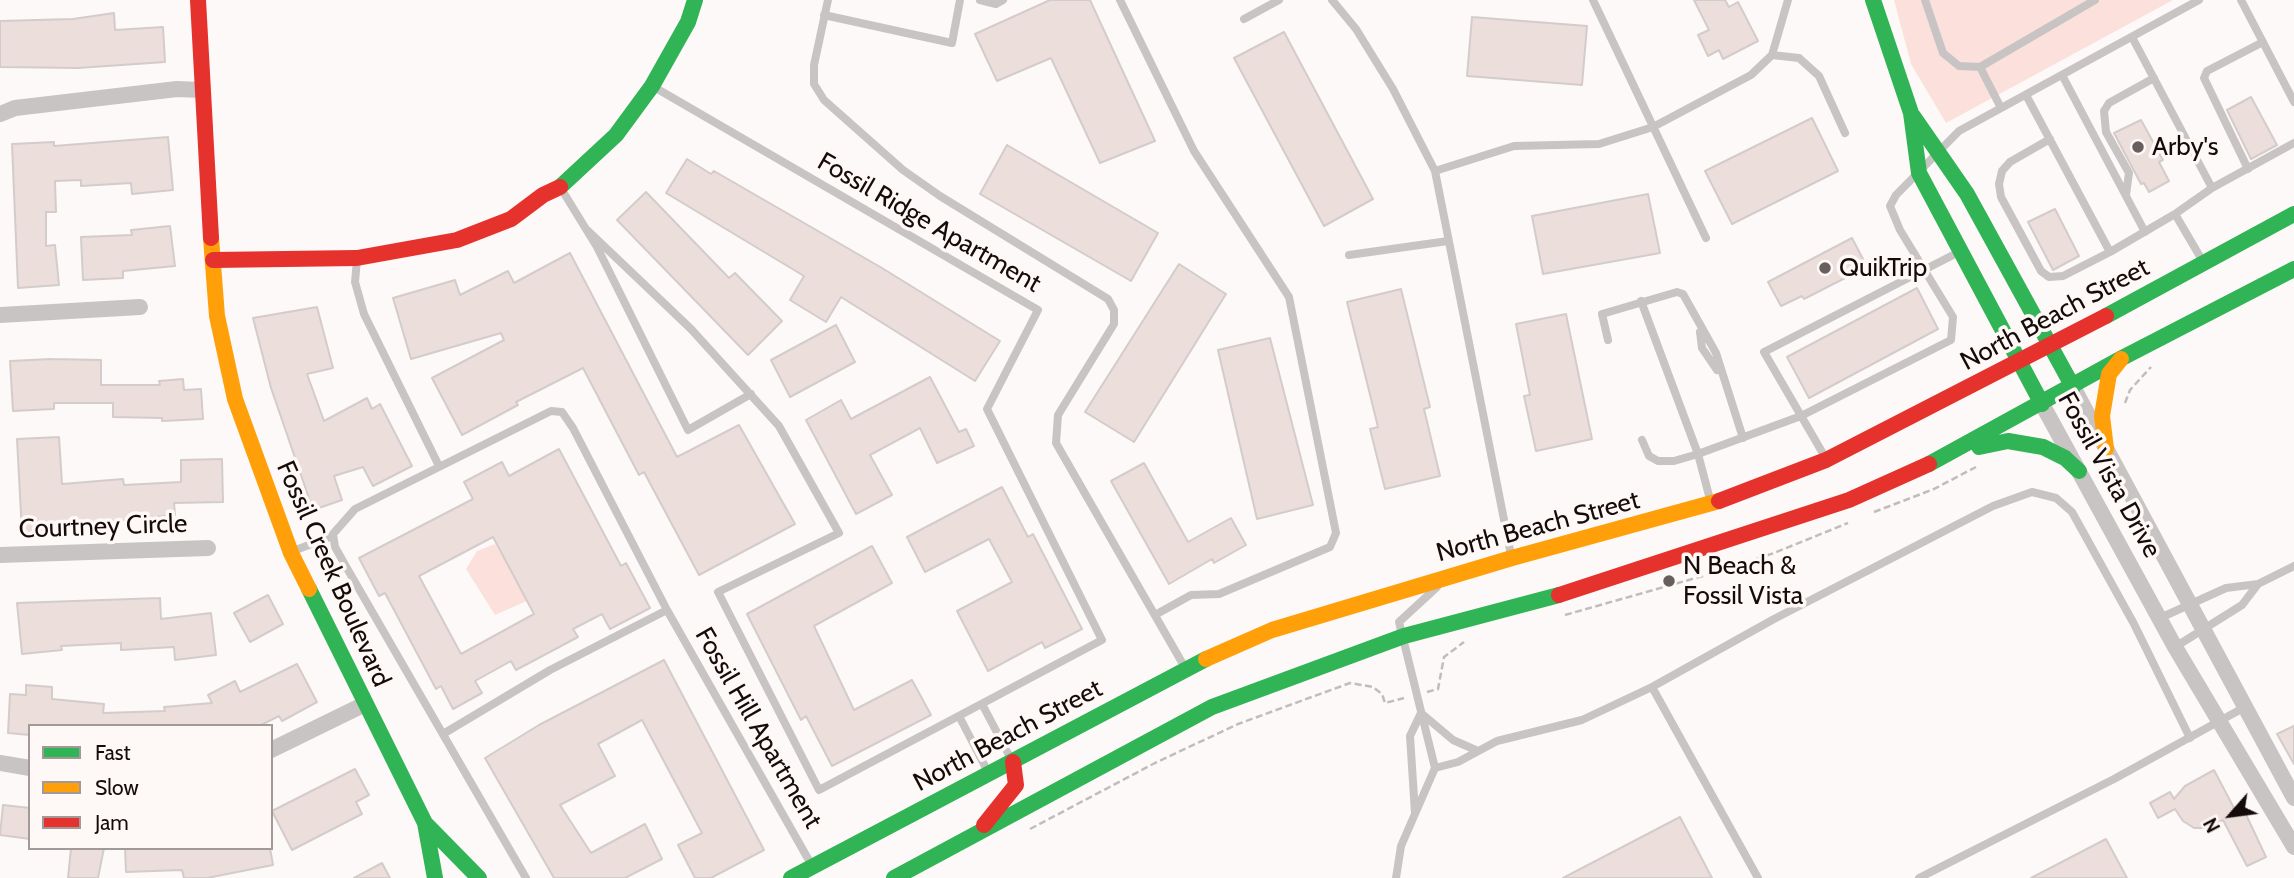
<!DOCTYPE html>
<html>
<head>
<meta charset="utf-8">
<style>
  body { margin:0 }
  #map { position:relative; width:2294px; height:878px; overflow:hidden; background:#fdf9f8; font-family:Cabin,sans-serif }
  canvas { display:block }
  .legend { position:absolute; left:28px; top:724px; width:245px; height:126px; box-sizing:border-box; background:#fef8f7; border:2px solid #a19a98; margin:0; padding:9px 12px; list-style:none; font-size:21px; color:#150c0a }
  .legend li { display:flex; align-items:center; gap:14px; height:35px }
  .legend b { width:35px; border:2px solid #a19a98 }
  .north { position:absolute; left:2196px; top:780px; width:70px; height:70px; -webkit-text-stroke:5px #fef8f7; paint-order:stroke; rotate:242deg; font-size:19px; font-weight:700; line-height:28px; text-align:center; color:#150c0a }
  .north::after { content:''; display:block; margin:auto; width:24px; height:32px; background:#150c0a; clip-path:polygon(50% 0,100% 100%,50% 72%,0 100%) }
</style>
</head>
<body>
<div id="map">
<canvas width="2294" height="878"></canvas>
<ul class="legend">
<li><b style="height:9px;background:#30b455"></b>Fast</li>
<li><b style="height:9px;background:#ff9f0a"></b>Slow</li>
<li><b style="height:9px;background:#e5322d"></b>Jam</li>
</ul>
<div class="north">N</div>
</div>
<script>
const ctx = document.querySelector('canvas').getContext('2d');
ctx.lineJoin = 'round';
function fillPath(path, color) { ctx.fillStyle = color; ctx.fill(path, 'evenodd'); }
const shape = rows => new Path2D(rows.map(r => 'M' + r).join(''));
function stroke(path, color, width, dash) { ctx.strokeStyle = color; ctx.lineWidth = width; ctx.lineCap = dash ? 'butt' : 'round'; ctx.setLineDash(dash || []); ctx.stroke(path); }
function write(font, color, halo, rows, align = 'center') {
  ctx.font = font + ' Cabin,sans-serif'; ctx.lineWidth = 7; ctx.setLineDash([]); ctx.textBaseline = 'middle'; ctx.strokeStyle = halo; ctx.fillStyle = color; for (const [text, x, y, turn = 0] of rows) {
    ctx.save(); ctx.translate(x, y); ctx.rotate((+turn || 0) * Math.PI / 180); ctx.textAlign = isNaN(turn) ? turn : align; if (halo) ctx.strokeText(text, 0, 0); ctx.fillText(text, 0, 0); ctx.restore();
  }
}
const green = shape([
  [1894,0,2173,0,1946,123,1911,64],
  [495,544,529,600,495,615,466,569,477,551]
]);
const building = shape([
  [1050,0,1090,0,1155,141,1100,163,1051,58,997,81,975,34,1050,0],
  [1694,0,1725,0,1729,7,1738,2,1758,41,1723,59,1719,50,1708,56,1698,35,1709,30,1694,0],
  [114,13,115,30,163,27,165,62,78,68,0,67,0,21,73,19,114,13],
  [1472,17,1587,26,1582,85,1467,76,1472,17],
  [1284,32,1373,199,1324,226,1234,58,1284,32],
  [2251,97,2277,145,2251,159,2227,110,2251,97],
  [1812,118,1838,171,1732,224,1705,171,1812,118],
  [2141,120,2163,160,2159,162,2169,181,2149,192,2144,183,2141,184,2114,133,2141,120],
  [168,137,173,190,132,194,131,183,81,186,81,180,55,181,56,212,46,212,46,246,55,245,59,285,18,288,12,144,54,142,54,146,168,137],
  [1007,145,1158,233,1131,281,980,194,1007,145],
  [687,159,711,174,714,171,882,268,1000,341,975,381,841,297,826,322,790,300,804,276,666,193,687,159],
  [646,192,729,278,735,273,782,321,748,355,617,220,646,192],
  [1648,194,1660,253,1543,274,1532,216,1648,194],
  [2055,209,2079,256,2053,270,2028,222,2055,209],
  [170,226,175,266,123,271,123,278,83,280,81,237,132,235,131,230,170,226],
  [1852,238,1865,263,1845,273,1847,277,1804,299,1802,296,1781,306,1768,282,1852,238],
  [570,253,677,457,739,425,795,524,699,575,644,472,639,475,583,368,516,402,518,405,462,435,432,378,504,340,501,333,411,359,393,298,455,280,460,295,508,271,514,283,570,253],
  [1179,264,1226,294,1134,442,1085,412,1179,264],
  [1917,288,1938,329,1809,398,1787,357,1917,288],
  [1401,289,1430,407,1424,409,1440,476,1385,489,1370,429,1378,427,1347,302,1401,289],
  [317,307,333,368,307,374,324,421,367,398,372,409,380,404,412,466,373,486,363,467,334,476,342,500,313,510,271,388,253,318,317,307],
  [1566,314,1592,439,1536,451,1524,396,1530,395,1516,324,1566,314],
  [836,325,855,362,790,397,771,360,836,325],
  [1270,338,1313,505,1257,519,1218,350,1270,338],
  [51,359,101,360,101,385,160,385,159,381,183,379,184,390,201,389,203,419,162,421,162,418,113,417,113,403,54,403,54,409,13,411,10,361,51,359],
  [930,377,959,432,966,429,974,446,937,463,920,428,870,455,892,495,856,514,806,420,841,400,851,419,930,377],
  [59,437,62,484,123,479,124,485,181,482,181,460,222,459,223,502,174,503,175,515,67,526,67,531,22,533,17,439,59,437],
  [559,449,621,566,626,563,650,608,610,629,602,614,573,629,578,637,516,670,511,661,475,681,482,693,453,709,441,686,436,689,385,593,379,596,359,558,473,499,464,482,502,462,509,476,559,449],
  [493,537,534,614,461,654,419,576,493,537],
  [1144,463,1188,542,1231,518,1246,545,1214,563,1212,559,1169,584,1111,481,1144,463],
  [1002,487,1028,537,1033,534,1082,629,1045,648,1042,642,988,671,957,611,1012,582,989,539,925,572,907,537,1002,487],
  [872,546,892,583,814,626,854,710,912,680,931,715,832,766,806,716,801,720,747,614,872,546],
  [268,595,283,624,250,642,234,613,268,595],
  [160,598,161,619,211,613,216,655,175,660,174,647,121,650,121,643,61,646,62,650,22,654,17,603,160,598],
  [664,660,764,850,711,878,695,878,678,845,702,833,642,720,598,744,615,776,560,805,591,853,645,824,662,859,625,878,554,878,485,758,539,725,664,660],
  [297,664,317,702,282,721,279,716,259,726,30,726,30,735,8,733,10,694,26,695,26,685,52,687,52,699,104,704,103,713,165,711,164,707,212,703,208,695,235,681,240,692,297,664],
  [2294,726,2294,764,2277,734,2294,726],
  [355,769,369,795,356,802,362,814,292,850,272,811,355,769],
  [2214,770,2235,810,2242,806,2266,857,2247,866,2223,820,2206,828,2194,828,2183,821,2175,809,2158,818,2150,803,2170,792,2174,799,2185,786,2214,770],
  [3,805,30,808,30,839,0,835,3,805],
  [1680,817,1712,878,1563,878,1680,817],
  [2106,839,2127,878,2031,878,2106,839],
  [71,848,104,848,98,878,68,878,71,848],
  [125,848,270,848,273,865,207,878,184,878,182,870,126,872,125,848],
  [382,863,390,878,354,878,382,863]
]);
const path = shape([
  [2125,403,2130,390,2151,367],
  [1874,512,1934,489,1976,467],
  [1565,615,1710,574,1774,553,1848,523],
  [1427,692,1438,689,1444,657,1464,642],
  [1030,829,1155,763,1238,724,1350,683,1373,687,1382,694,1385,703,1404,698]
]);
const lane = shape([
  [828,0,814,65,814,84,824,100,903,170,940,196,1108,299,1114,310,1114,324,1058,415,1056,443,1184,666],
  [980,0,996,4,1003,0],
  [1120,0,1194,151,1289,297,1336,533,1330,547,1219,594,1191,595,1155,615],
  [1332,0,1356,29,1393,89,1435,171,1511,555],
  [1593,0,1706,238],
  [1925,0,1943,53,1959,66,1980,67,2095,0],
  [2241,0,2294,102],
  [824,15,952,43,960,0],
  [1244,19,1279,0],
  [2132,37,2212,188],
  [1772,55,1799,58,1819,76,1845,133],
  [1980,67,2001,108],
  [2062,75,2145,232],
  [2026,95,2110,252],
  [2050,139,2010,162,2002,171,1999,184,2001,197,2041,271,2049,277,2063,276,2110,252,2175,214,2212,188,2294,143],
  [2248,169,2204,78,2207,71,2263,42],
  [1435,171,1514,146,1599,144,1653,127,1751,75,1772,55,1788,0],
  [562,190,597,247,688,430,751,394],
  [2126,195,2129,173,2106,132,2104,111,2109,103,2154,78],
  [2175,214,2202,260],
  [587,230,691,329,779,426,839,533,718,592,819,790,1102,640,987,409,1038,310,654,87],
  [1349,255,1448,241],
  [357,260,355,282,364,314,439,466],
  [1641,301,1698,454,1711,503],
  [1700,332,1702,348,1717,370],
  [1608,340,1602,314,1677,292,1683,294,1716,353,1743,438],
  [1642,440,1649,456,1658,461,1674,461,1698,454,1801,416,1951,340,1953,317,1900,230,1890,206,1896,195,1959,131,2199,0],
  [1825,457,1764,352,1959,252],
  [293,551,333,536],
  [2160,618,2226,588,2258,584,2294,566],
  [2175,647,2242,605,2258,584],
  [1652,687,1774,619,1993,506,2032,492,2056,498,2072,512,2134,624,2190,738],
  [982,704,1011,759],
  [959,716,988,772],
  [443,734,550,670,667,610],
  [1435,768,1458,762,1497,741,1582,720,1652,687,1758,878],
  [1415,813,1410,736,1421,713,1453,740,1478,751],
  [526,878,348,570,335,547,333,534,355,509,551,411,562,412,573,428,667,610,811,864],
  [1396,878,1401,846,1435,768,1399,622,1437,587],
  [1919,878,2114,779,2245,707]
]);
const street = shape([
  [0,114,15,108,177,89,201,90],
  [0,315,140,307],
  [2073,387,2294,798],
  [2042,404,2175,647,2294,847],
  [0,555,208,548],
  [271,750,365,704],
  [0,763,30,768]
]);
const fast = shape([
  [1873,0,1911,113,1919,173,2042,404],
  [1913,116,1967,194,2073,387],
  [560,187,616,135,652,86,688,22,695,0],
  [2106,316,2294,214],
  [1979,447,2008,441,2043,447,2065,458,2079,471],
  [1929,464,2122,358,2294,269],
  [309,589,425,823,435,878],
  [425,823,479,878],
  [791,878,1206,659],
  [894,878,1212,707,1404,636,1559,595]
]);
const slow = shape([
  [211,238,217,316,235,399,291,553,309,589],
  [2106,449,2102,416,2109,374,2121,359],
  [1206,659,1272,630,1512,558,1719,501]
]);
const jam = shape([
  [198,0,211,238],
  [213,260,357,258,457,240,511,219,543,195,560,187],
  [1719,501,1826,460,2106,316],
  [1559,595,1849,500,1929,464],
  [984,825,1016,785,1013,762]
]);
const markers = [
  [2138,147,7,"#665f5d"],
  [1825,268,7,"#665f5d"],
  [1669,581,7,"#665f5d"]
];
const poiNames = [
  ["Arby's",2152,147],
  ["QuikTrip",1839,268],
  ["N Beach &",1683,566],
  ["Fossil Vista",1683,596]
];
const streetNames = [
  ["Fossil Ridge Apartment",929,223,30],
  ["North Beach Street",2055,315,-28],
  ["Fossil Vista Drive",2109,475,61],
  ["Courtney Circle",103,527,-2],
  ["North Beach Street",1538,527,-15],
  ["Fossil Creek Boulevard",333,574,66],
  ["Fossil Hill Apartment",758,728,60],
  ["North Beach Street",1008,736,-28]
];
fillPath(green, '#fbe0db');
fillPath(building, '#ecdedb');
stroke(building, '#d3cccb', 2);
stroke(path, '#c0bdbc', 2.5, [7, 3.5]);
stroke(lane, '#c8c4c4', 8);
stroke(street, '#c8c4c4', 16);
stroke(fast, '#30b455', 16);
stroke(slow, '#ff9f0a', 16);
stroke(jam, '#e5322d', 16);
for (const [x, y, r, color] of markers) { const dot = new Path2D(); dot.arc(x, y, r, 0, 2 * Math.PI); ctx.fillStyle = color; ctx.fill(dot); stroke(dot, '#fef8f7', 2.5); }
write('26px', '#150c0a', '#fef8f7', poiNames, 'left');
write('26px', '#150c0a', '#fef8f7', streetNames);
</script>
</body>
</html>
